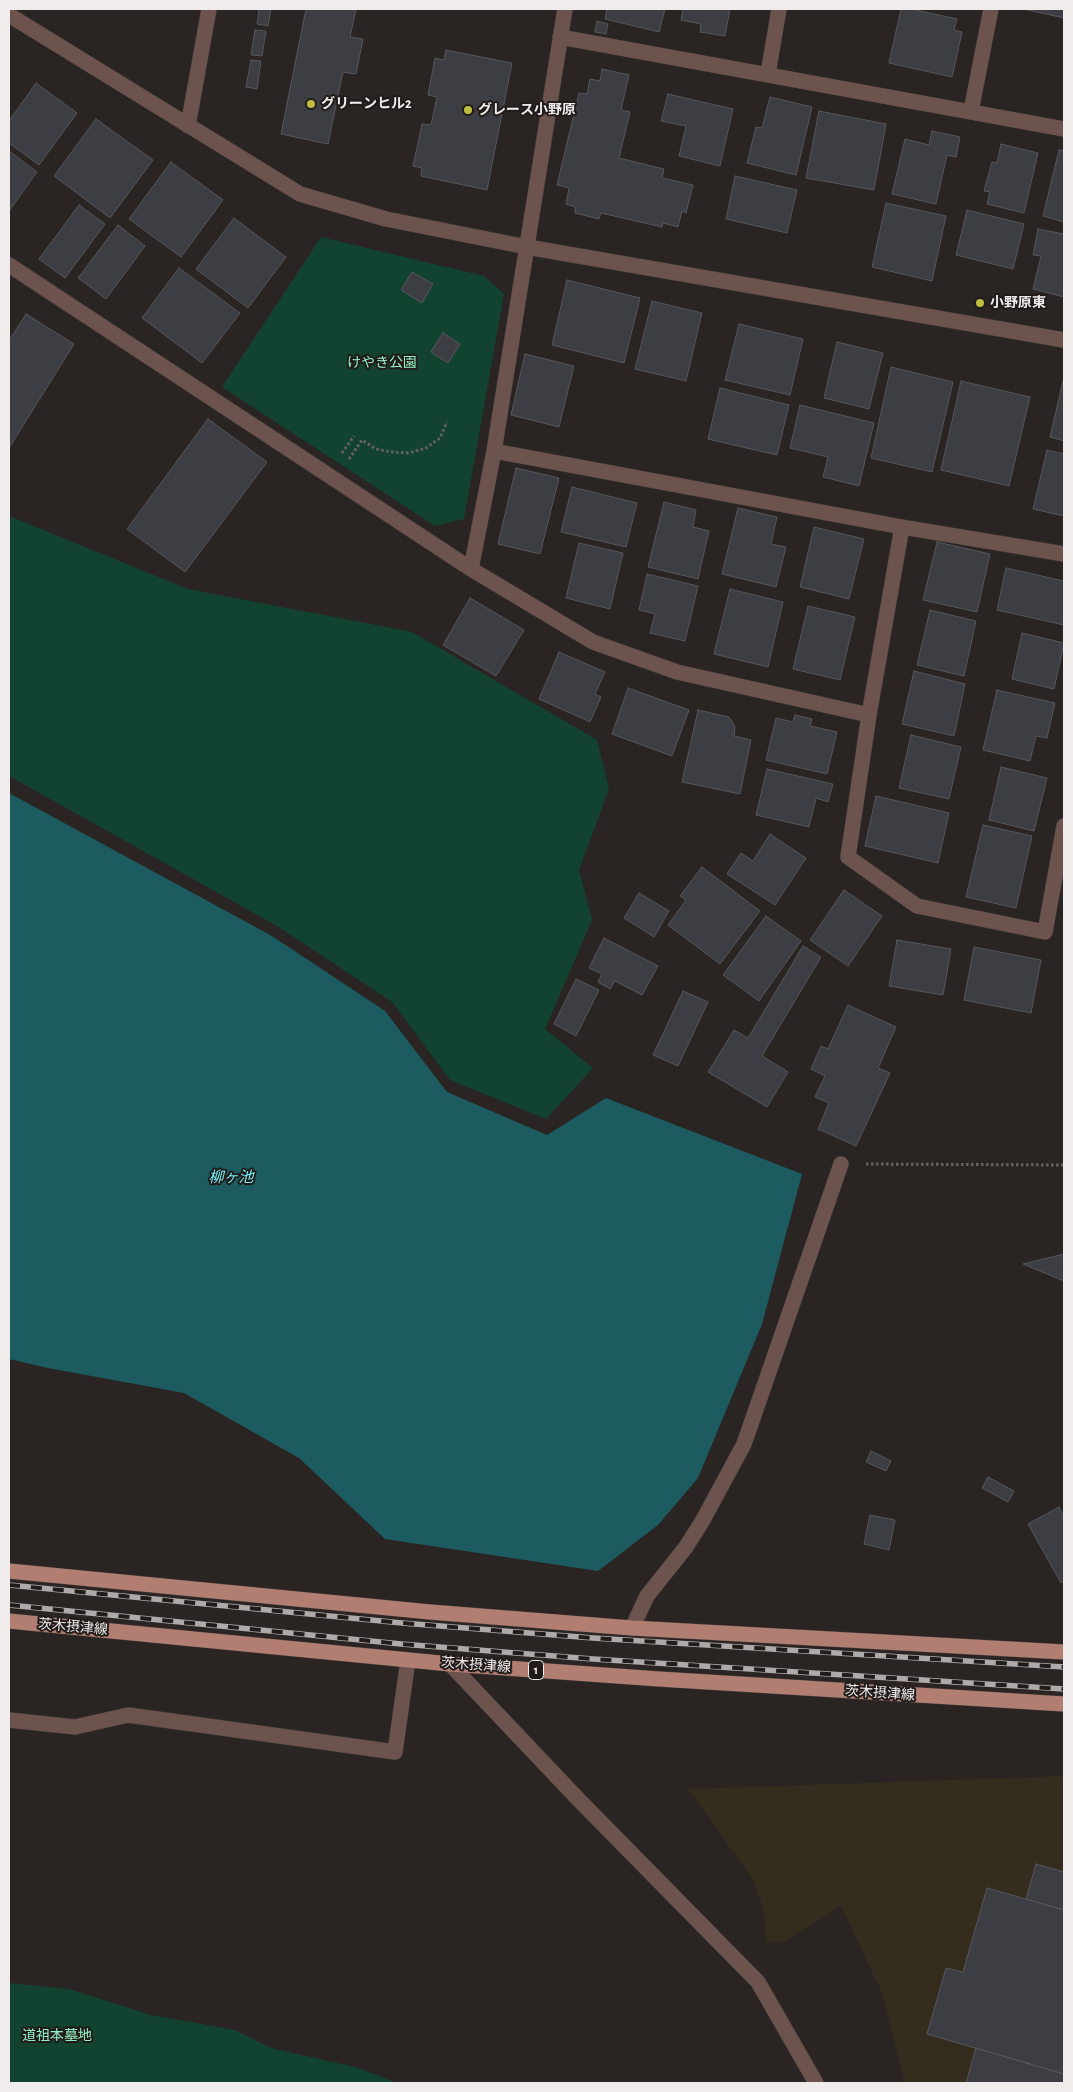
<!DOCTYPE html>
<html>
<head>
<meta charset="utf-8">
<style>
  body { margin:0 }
  #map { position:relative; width:1073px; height:2092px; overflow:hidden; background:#2a2422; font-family:"Alegreya Sans",sans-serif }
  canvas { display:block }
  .frame { position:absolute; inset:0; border:10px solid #f0eceb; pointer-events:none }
</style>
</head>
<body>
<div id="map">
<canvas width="1073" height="2092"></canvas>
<div class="frame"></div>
</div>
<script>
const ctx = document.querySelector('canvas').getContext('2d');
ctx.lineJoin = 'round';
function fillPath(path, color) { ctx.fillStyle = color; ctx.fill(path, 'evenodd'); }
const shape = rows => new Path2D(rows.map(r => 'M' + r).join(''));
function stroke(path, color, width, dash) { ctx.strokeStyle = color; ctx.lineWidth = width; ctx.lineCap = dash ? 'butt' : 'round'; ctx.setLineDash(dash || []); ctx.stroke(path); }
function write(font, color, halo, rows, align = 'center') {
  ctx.font = font + ' "Alegreya Sans","Noto Sans JP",sans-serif'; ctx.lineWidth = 4; ctx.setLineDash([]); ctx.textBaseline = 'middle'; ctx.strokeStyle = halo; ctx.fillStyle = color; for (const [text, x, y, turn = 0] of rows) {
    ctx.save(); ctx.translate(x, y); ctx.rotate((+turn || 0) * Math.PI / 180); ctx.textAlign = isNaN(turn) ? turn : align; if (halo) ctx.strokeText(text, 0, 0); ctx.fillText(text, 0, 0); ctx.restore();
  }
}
const industrial = shape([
  [1064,1776,1064,2083,905,2083,881,1991,841,1906,784,1942,766,1943,764,1911,753,1880,688,1789]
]);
const green = shape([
  [321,237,484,276,504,294,464,519,435,526,222,387],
  [9,516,188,589,412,632,597,740,609,789,579,870,592,920,545,1029,593,1068,546,1119,450,1080,392,1002,277,926,9,776],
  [9,1983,69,1989,151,2015,235,2030,271,2048,355,2067,398,2083,9,2083]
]);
const water = shape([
  [9,793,272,936,385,1011,447,1092,547,1135,606,1098,802,1174,762,1324,698,1478,658,1525,598,1571,385,1539,299,1458,184,1393,48,1368,9,1359]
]);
const building = shape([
  [259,9,271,9,268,26,257,24,259,9],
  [306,9,356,9,350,37,363,39,356,74,343,72,328,144,281,134,306,9],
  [607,9,665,9,659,32,605,19,607,9],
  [683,9,730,9,725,36,700,32,701,24,681,20,683,9],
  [901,9,911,9,957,19,954,30,962,32,952,77,889,63,901,9],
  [1024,9,1064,9,1064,18,1024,9],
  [597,21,608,24,606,34,595,32,597,21],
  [255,30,266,31,262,56,251,55,255,30],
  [446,50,512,63,487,190,421,176,422,168,413,166,422,124,431,125,437,97,428,95,435,58,444,60,446,50],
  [251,60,261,61,257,89,246,87,251,60],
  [602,69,629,75,621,110,630,112,619,158,664,169,662,178,693,185,686,213,682,211,678,227,663,223,662,227,601,213,599,219,575,213,575,207,566,204,569,188,557,185,579,93,587,94,590,79,600,81,602,69],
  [36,83,77,113,39,165,9,143,9,121,36,83],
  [668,94,733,109,720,166,679,156,686,126,661,121,668,94],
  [770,97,812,107,796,175,747,163,756,127,762,128,770,97],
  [819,111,886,124,874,190,806,178,819,111],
  [96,119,153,160,110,218,54,176,96,119],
  [932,131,960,137,956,157,947,155,936,204,892,194,905,139,929,145,932,131],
  [1001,144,1038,153,1024,213,987,204,990,192,984,191,992,162,997,163,1001,144],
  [1059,150,1064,151,1064,222,1043,216,1059,150],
  [9,151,37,172,9,211,9,151],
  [171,162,223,200,181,257,129,219,171,162],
  [735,176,797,190,787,233,726,219,735,176],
  [886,203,946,216,932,281,872,267,886,203],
  [79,205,105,224,65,278,39,259,79,205],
  [967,210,1024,224,1013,269,956,255,967,210],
  [234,218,286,257,248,308,196,269,234,218],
  [118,225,145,246,106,299,78,278,118,225],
  [1038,229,1064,234,1064,297,1033,289,1041,256,1033,255,1038,229],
  [179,268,240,313,202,363,142,318,179,268],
  [412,272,433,284,422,303,401,290,412,272],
  [567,280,640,298,624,363,552,345,567,280],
  [652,301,702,313,686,381,635,369,652,301],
  [26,314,74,344,9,448,9,341,26,314],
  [739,324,803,339,790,395,725,380,739,324],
  [443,333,460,344,448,363,431,352,443,333],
  [837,342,883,353,869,409,824,398,837,342],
  [525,354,574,366,559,427,511,415,525,354],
  [891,367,953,382,932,472,871,458,891,367],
  [1064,377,1064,441,1050,437,1064,377],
  [961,381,1030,397,1009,486,941,470,961,381],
  [720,388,789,405,777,455,708,439,720,388],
  [800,405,874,423,859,486,823,477,828,457,790,448,800,405],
  [208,419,267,462,185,572,127,529,208,419],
  [1047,450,1064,454,1064,516,1033,509,1047,450],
  [516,468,559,478,540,554,498,544,516,468],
  [572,487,637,503,626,547,561,532,572,487],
  [664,502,696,510,693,527,709,531,698,579,648,567,664,502],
  [738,508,777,517,771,544,786,547,776,587,722,574,738,508],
  [814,527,864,539,849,599,800,587,814,527],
  [937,542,990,554,977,612,923,600,937,542],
  [579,543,623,553,610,609,566,598,579,543],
  [1006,568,1064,581,1064,625,997,610,1006,568],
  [647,574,698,586,685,641,650,633,655,614,639,610,647,574],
  [730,589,783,602,768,667,714,654,730,589],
  [470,598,524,630,496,676,443,645,470,598],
  [808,606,855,617,840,680,793,669,808,606],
  [930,610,976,621,964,676,917,665,930,610],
  [1022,633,1064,643,1054,689,1012,679,1022,633],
  [559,652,605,672,595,694,601,697,590,722,539,699,559,652],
  [914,671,965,684,954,736,902,724,914,671],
  [628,688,689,710,672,756,612,734,628,688],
  [997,690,1055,703,1047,738,1036,736,1030,761,983,750,997,690],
  [698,710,729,717,735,727,734,736,751,740,740,794,682,782,698,710],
  [795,715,812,719,810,726,837,732,827,774,766,760,776,718,793,722,795,715],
  [911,735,961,747,949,799,899,788,911,735],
  [1001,767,1047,778,1034,831,989,820,1001,767],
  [767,769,833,784,828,802,816,798,809,827,756,815,767,769],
  [876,796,949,813,938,863,865,846,876,796],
  [983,825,1032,836,1016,908,966,897,983,825],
  [770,834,806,858,775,905,727,874,741,853,753,861,770,834],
  [702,867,760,911,720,964,668,925,686,900,680,896,702,867],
  [844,890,882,916,848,966,810,940,844,890],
  [639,893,669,911,654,937,624,918,639,893],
  [766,916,801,941,759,1001,723,975,766,916],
  [604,938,658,966,642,995,615,981,610,989,598,982,602,974,589,968,604,938],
  [897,940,951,949,943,995,889,986,897,940],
  [803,946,821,957,762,1056,788,1072,767,1107,708,1072,734,1030,748,1038,803,946],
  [974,947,1041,960,1031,1013,964,1000,974,947],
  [576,979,599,990,576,1036,554,1024,576,979],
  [683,991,708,1002,678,1066,653,1055,683,991],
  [848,1005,896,1027,878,1068,890,1073,856,1146,818,1129,829,1103,815,1097,825,1076,811,1069,821,1046,828,1049,848,1005],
  [1064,1254,1064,1281,1023,1264,1064,1254],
  [871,1451,891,1461,886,1471,866,1462,871,1451],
  [988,1477,1014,1491,1008,1502,982,1488,988,1477],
  [1059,1507,1064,1517,1064,1581,1061,1583,1028,1524,1059,1507],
  [870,1515,895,1520,889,1550,864,1544,870,1515],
  [1036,1864,1064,1872,1064,1910,1026,1899,1036,1864],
  [987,1888,1064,1910,1064,2074,927,2034,946,1968,963,1972,987,1888],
  [976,2048,1064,2074,1064,2083,966,2083,976,2048]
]);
const path = shape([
  [342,453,354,436],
  [349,459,362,440,376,449,392,452,409,453,426,448,440,438,447,422],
  [866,1164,1064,1165]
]);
const minor = shape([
  [9,15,300,194,386,219,527,247,1064,340],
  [560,37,1064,129],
  [768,74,779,9],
  [971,111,991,9],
  [188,126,209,9],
  [9,265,471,569,593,642,677,672,869,715],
  [494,451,902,527,1064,554],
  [902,527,869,715,848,857,917,906,1045,932,1064,826],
  [471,569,494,451,565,9],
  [632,1628,647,1596,686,1547,703,1520,744,1444,841,1164],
  [450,1664,578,1799,758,1982,816,2083],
  [9,1720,75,1727,128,1715,395,1752,408,1660]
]);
const major = shape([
  [9,1571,430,1612,632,1628,1064,1652],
  [9,1621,450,1664,659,1679,1064,1704]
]);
const rail = shape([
  [9,1585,402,1623,593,1638,1064,1667],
  [9,1605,401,1644,593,1659,1064,1689]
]);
const markers = [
  [311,104,5,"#c0be40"],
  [468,110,5,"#c0be40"],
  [980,303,5,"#c0be40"]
];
const shields = [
  [536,1670,15]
];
const shieldNames = [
  ["1",536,1670]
];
const poiNames = [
  ["グリーンヒル2",321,104],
  ["グレース小野原",478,110],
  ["小野原東",990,303]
];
const parkNames = [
  ["けやき公園",382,363],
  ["道祖本墓地",57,2036]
];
const streetNames = [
  ["茨木摂津線",73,1627,5],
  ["茨木摂津線",476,1665,4],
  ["茨木摂津線",880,1693,4]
];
const waterNames = [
  ["柳ヶ池",231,1177]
];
fillPath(industrial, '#342c1c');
fillPath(green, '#124330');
fillPath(water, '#1c5c61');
fillPath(building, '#3d3e43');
stroke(building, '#56575d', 1);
stroke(minor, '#46403e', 16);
stroke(major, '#46403e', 16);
stroke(path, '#676260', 3, [2.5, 2.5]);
stroke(minor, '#6c534d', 15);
stroke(major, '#b27e72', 15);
stroke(rail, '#afaaa9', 5.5);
stroke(rail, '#211b19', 4, [11]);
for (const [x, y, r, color] of markers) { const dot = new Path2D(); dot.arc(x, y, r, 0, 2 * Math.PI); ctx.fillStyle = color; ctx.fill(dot); stroke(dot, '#211b19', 2); }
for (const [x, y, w] of shields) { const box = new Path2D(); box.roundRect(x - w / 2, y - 9.5, w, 19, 4); ctx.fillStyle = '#211b19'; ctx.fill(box); stroke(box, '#f0eceb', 1); }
write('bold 12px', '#f0eceb', null, shieldNames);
write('bold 14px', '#f0eceb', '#211b19', poiNames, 'left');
write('14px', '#94f2c7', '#211b19', parkNames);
write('14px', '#f0eceb', '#211b19', streetNames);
write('italic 15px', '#78f1fa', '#211b19', waterNames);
</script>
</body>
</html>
